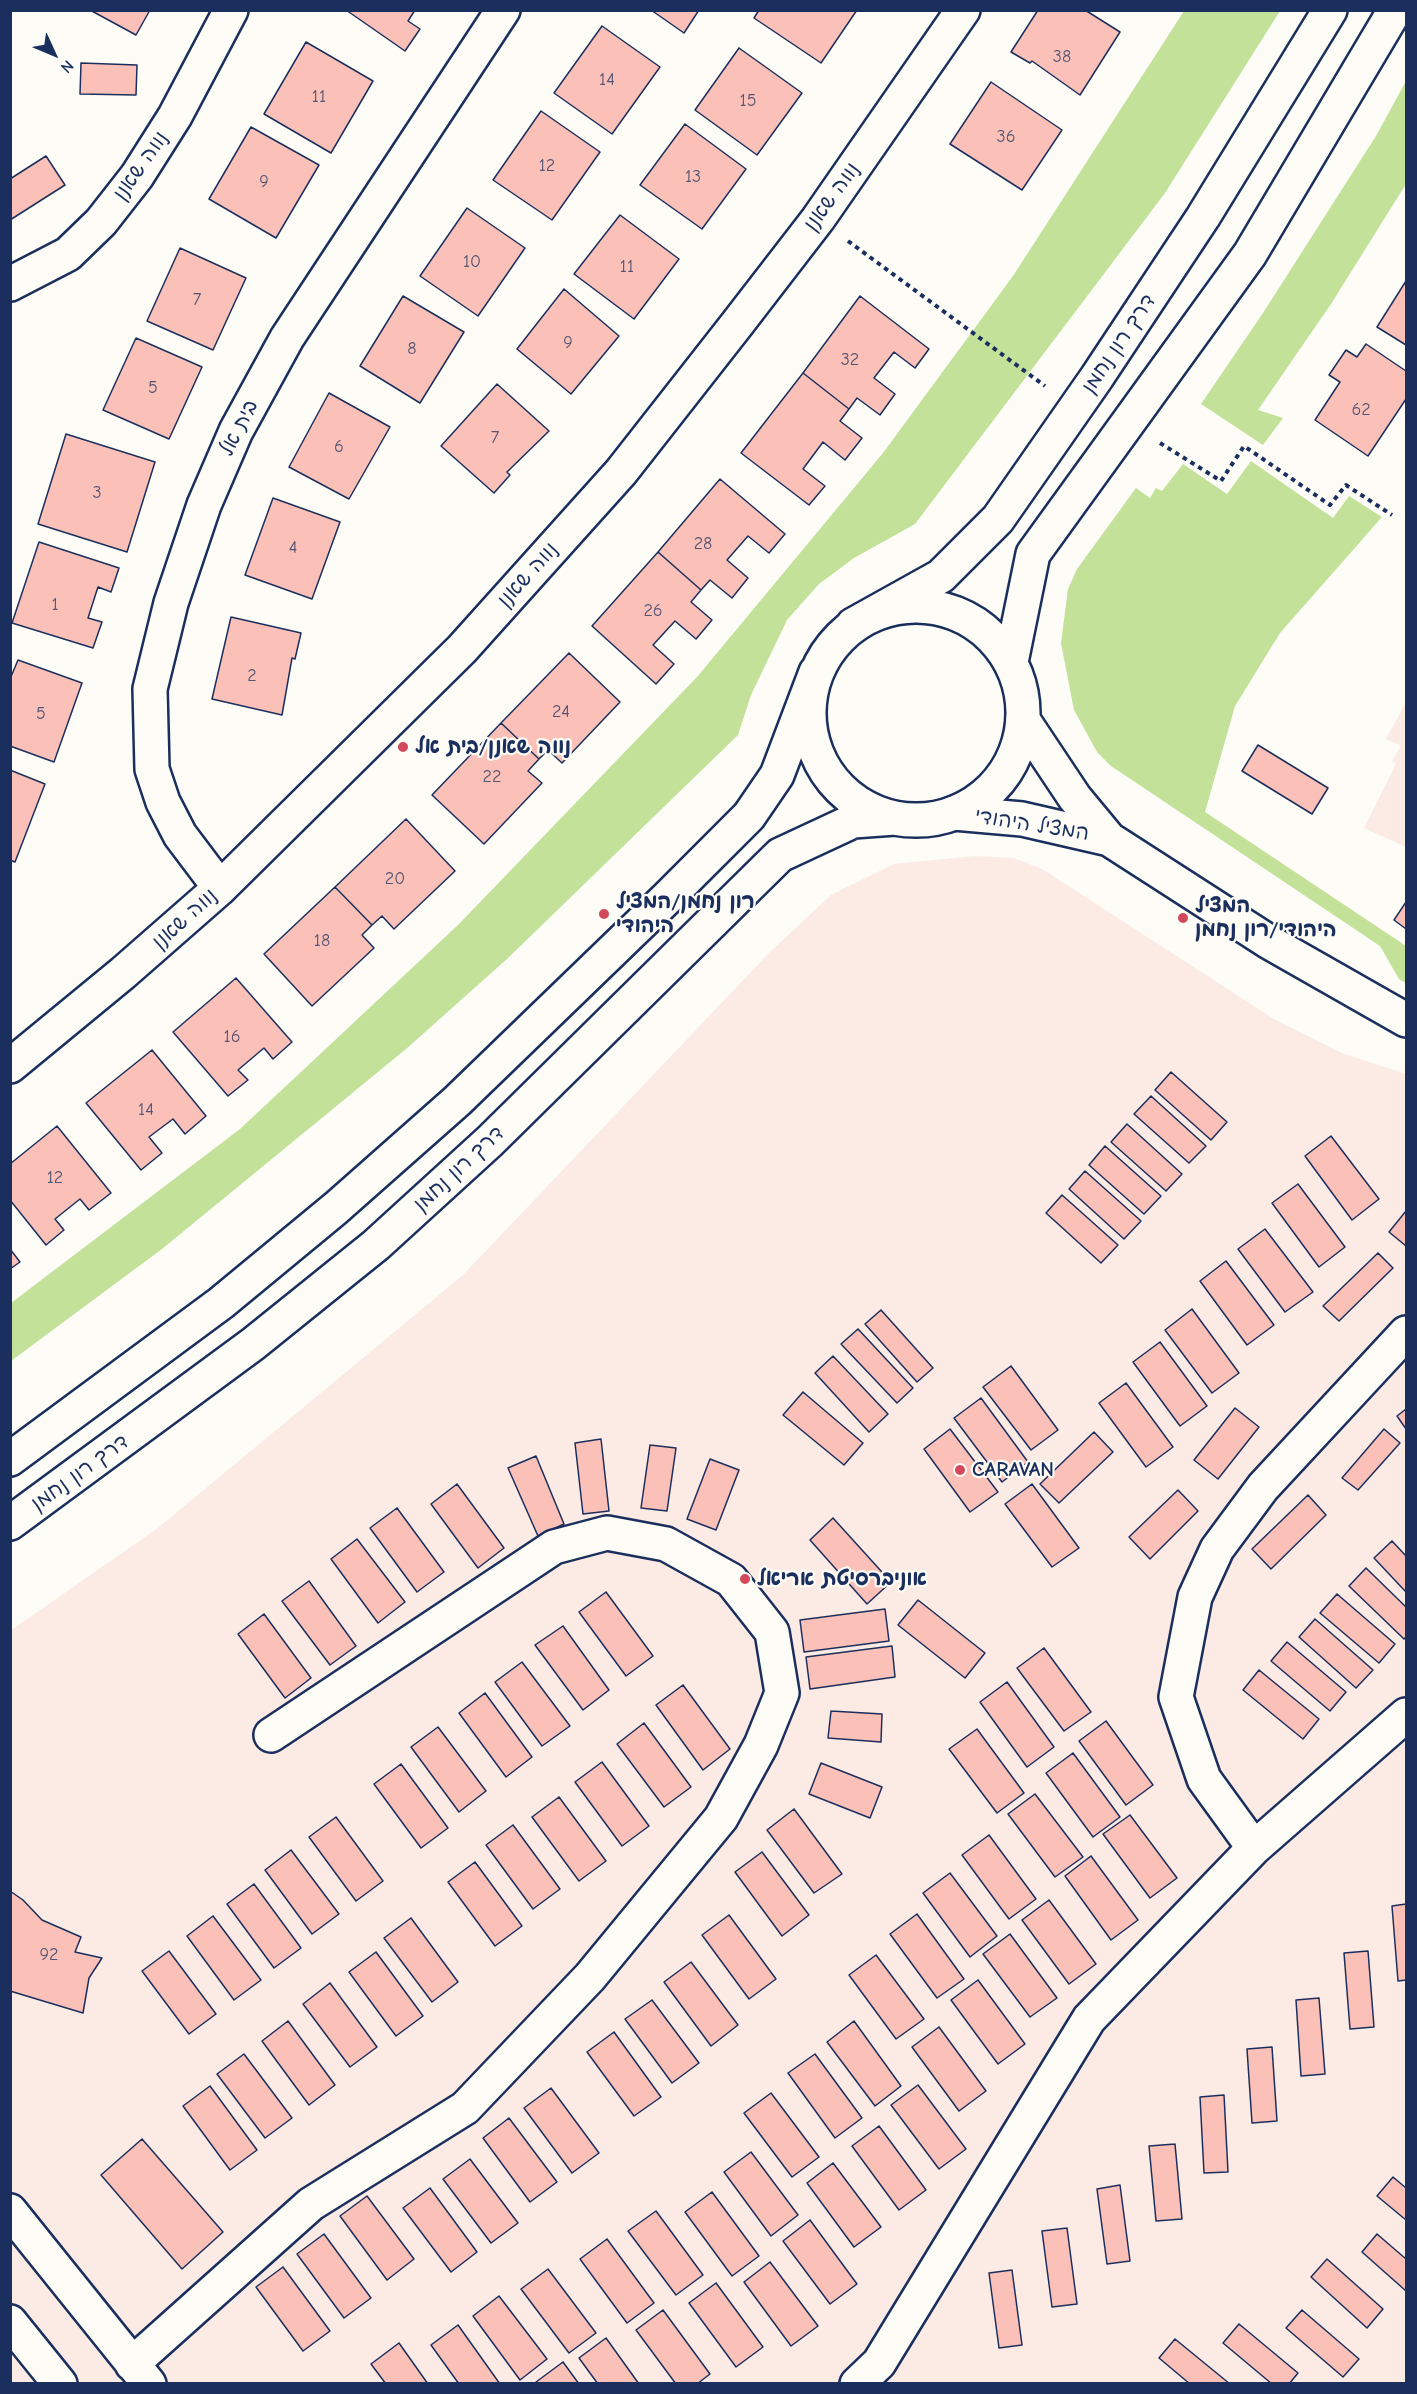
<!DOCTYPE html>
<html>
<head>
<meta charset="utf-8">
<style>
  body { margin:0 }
  #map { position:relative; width:1417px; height:2394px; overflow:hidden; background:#fdfcf7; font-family:"Comic Neue",sans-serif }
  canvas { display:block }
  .frame { position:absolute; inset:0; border:12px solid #1b2f5e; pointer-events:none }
  .north { position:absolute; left:24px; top:24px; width:60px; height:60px; -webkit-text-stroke:4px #fdfcf7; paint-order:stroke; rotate:134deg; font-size:16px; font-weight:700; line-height:24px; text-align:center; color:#1b2f5e }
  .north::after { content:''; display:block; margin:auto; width:21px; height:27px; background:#1b2f5e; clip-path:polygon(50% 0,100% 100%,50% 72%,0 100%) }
</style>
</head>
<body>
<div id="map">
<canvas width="1417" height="2394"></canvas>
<div class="frame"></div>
<div class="north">N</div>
</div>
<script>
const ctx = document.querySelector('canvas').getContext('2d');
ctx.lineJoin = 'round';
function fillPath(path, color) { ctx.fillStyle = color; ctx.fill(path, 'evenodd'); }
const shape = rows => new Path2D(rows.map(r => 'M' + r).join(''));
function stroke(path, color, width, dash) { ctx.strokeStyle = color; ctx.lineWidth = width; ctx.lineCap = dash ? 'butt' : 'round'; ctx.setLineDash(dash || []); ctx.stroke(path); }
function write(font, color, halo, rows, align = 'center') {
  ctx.font = font + ' "Comic Neue","Playpen Sans Hebrew",sans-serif'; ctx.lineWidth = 4.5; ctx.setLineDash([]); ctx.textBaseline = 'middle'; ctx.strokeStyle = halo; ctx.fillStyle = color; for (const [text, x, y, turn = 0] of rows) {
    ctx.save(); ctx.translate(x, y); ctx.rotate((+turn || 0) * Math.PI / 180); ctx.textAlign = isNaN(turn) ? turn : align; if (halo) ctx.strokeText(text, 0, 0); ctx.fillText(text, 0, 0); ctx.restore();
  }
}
const built = shape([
  [1406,702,1406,847,1364,828,1396,764,1392,761,1401,746,1386,739],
  [974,856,1014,858,1042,869,1274,1019,1342,1053,1406,1074,1406,2383,11,2383,10,1631,158,1528,463,1275,769,953,831,895,894,864]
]);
const green = shape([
  [1184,11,1280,11,1165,193,915,524,854,558,819,584,787,620,751,695,738,735,507,959,406,1049,162,1249,11,1361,11,1303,240,1129,458,925,697,677,883,453,1013,276],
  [1406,81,1406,184,1331,304,1258,410,1283,418,1263,445,1201,404,1263,313,1376,136],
  [1251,461,1333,518,1349,496,1382,517,1280,633,1235,706,1205,812,1406,946,1406,983,1399,979,1380,946,1111,766,1097,752,1074,710,1061,643,1068,589,1077,569,1136,488,1150,498,1156,488,1162,491,1183,464,1227,494]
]);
const building = shape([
  [90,10,150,10,136,35,90,10],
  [346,10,415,10,408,21,420,29,405,51,346,10],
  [651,10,699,10,684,33,651,10],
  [759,10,857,10,821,63,754,18,759,10],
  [1038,10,1085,10,1120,32,1080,95,1032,61,1030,63,1011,52,1038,10],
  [602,26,660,67,612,134,554,93,602,26],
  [306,42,373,81,331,153,264,114,306,42],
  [739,48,802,93,757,155,695,110,739,48],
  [81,63,137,65,136,95,80,94,81,63],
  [991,82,1062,130,1022,190,950,144,991,82],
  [541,111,600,152,552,220,493,180,541,111],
  [685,124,746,169,702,229,640,185,685,124],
  [251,127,319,165,276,238,209,199,251,127],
  [46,156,65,185,10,220,10,179,46,156],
  [467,208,525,248,478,316,420,276,467,208],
  [620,215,679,259,634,319,574,274,620,215],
  [180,248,246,278,213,350,147,321,180,248],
  [1406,281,1406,345,1377,327,1406,281],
  [564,289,619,336,571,394,517,349,564,289],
  [403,296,464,332,420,403,360,366,403,296],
  [860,296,929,349,915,368,894,352,874,378,895,394,880,415,857,398,849,409,803,373,860,296],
  [136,338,202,367,169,439,103,410,136,338],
  [1366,344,1406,371,1406,399,1368,456,1315,420,1340,382,1329,375,1346,350,1357,357,1366,344],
  [803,373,849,409,840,421,862,438,845,460,823,442,803,469,825,486,809,505,741,453,803,373],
  [497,384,549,431,507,472,510,475,494,493,441,446,497,384],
  [329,393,390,427,349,499,289,467,329,393],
  [66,434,155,462,127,552,38,524,66,434],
  [720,479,785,534,769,553,748,536,727,560,748,578,732,598,710,580,701,590,658,552,720,479],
  [273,498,340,522,312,599,245,575,273,498],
  [39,542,119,568,111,592,98,587,88,618,102,622,93,648,12,623,39,542],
  [658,552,701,590,691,602,712,620,696,639,675,621,653,645,674,664,656,684,592,626,658,552],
  [231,617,301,633,295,659,292,658,282,715,212,699,231,617],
  [569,653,620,702,562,763,548,750,539,759,501,723,569,653],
  [18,660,82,683,54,762,10,746,10,679,18,660],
  [501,723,539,759,528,771,542,783,484,844,432,795,501,723],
  [1258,745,1328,788,1312,814,1242,771,1258,745],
  [10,770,45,784,15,862,10,860,10,770],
  [406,819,455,871,394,929,382,916,372,925,335,887,406,819],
  [335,887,372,925,362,935,374,948,312,1006,264,954,335,887],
  [1406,902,1406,929,1394,920,1406,902],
  [236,978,292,1042,273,1059,264,1048,238,1070,248,1080,228,1096,173,1032,236,978],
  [152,1050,206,1116,185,1134,173,1119,149,1137,162,1153,141,1170,86,1103,152,1050],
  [1171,1072,1227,1122,1211,1140,1155,1090,1171,1072],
  [1151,1096,1206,1146,1189,1163,1134,1114,1151,1096],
  [1127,1124,1182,1174,1166,1191,1111,1142,1127,1124],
  [57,1126,111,1193,89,1210,80,1199,55,1219,64,1230,46,1245,10,1200,10,1164,57,1126],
  [1331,1136,1379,1199,1352,1220,1305,1156,1331,1136],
  [1105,1146,1161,1196,1144,1214,1089,1165,1105,1146],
  [1085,1171,1141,1221,1124,1239,1069,1189,1085,1171],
  [1298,1184,1345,1247,1319,1267,1272,1203,1298,1184],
  [1062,1195,1118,1245,1101,1263,1046,1213,1062,1195],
  [1406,1211,1406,1246,1389,1232,1406,1211],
  [1265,1229,1313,1292,1285,1312,1238,1249,1265,1229],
  [10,1249,20,1262,10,1269,10,1249],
  [1378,1253,1393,1268,1339,1321,1323,1306,1378,1253],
  [1226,1261,1274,1325,1247,1345,1200,1281,1226,1261],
  [1192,1309,1239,1373,1212,1393,1165,1330,1192,1309],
  [881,1310,933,1368,917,1382,865,1324,881,1310],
  [858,1329,913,1388,897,1403,841,1344,858,1329],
  [1160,1342,1207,1406,1180,1426,1133,1362,1160,1342],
  [833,1356,888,1414,869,1432,815,1373,833,1356],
  [1011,1366,1058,1430,1031,1450,983,1387,1011,1366],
  [1126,1383,1173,1447,1146,1467,1099,1403,1126,1383],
  [803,1392,863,1443,844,1465,783,1415,803,1392],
  [981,1398,1028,1462,1002,1482,954,1418,981,1398],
  [1235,1408,1259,1427,1218,1479,1194,1460,1235,1408],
  [1406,1409,1406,1429,1397,1416,1406,1409],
  [950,1429,998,1492,970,1512,924,1449,950,1429],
  [1384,1429,1400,1443,1358,1490,1342,1478,1384,1429],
  [1094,1432,1113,1452,1059,1503,1040,1484,1094,1432],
  [601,1439,609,1511,583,1514,575,1443,601,1439],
  [650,1445,676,1448,667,1511,641,1508,650,1445],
  [536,1456,564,1524,538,1536,508,1468,536,1456],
  [710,1459,739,1470,716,1530,687,1519,710,1459],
  [457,1484,504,1548,478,1568,431,1504,457,1484],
  [1032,1484,1079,1548,1052,1567,1005,1504,1032,1484],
  [1178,1490,1198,1511,1150,1559,1129,1537,1178,1490],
  [1308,1495,1326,1515,1271,1569,1252,1549,1308,1495],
  [397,1508,444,1572,417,1592,370,1528,397,1508],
  [833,1518,891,1582,867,1604,810,1540,833,1518],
  [357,1539,405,1602,378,1623,331,1559,357,1539],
  [1392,1541,1406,1556,1406,1592,1374,1558,1392,1541],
  [1366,1568,1406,1607,1406,1637,1404,1639,1349,1586,1366,1568],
  [309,1581,356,1646,330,1665,282,1601,309,1581],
  [606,1592,653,1656,626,1676,579,1612,606,1592],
  [1337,1594,1395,1644,1379,1663,1320,1613,1337,1594],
  [918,1600,985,1653,965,1678,898,1625,918,1600],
  [885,1609,889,1641,804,1652,800,1620,885,1609],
  [264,1614,311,1678,285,1698,238,1634,264,1614],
  [1315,1619,1373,1670,1356,1688,1299,1637,1315,1619],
  [563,1626,609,1690,583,1710,535,1645,563,1626],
  [1287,1642,1346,1692,1330,1711,1271,1661,1287,1642],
  [892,1646,895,1677,810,1689,806,1657,892,1646],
  [1044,1648,1091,1712,1064,1731,1017,1668,1044,1648],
  [522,1662,570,1726,542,1746,495,1682,522,1662],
  [1259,1670,1319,1719,1303,1739,1243,1690,1259,1670],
  [1007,1682,1054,1747,1027,1767,980,1702,1007,1682],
  [683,1685,730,1749,703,1770,656,1705,683,1685],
  [485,1693,532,1757,506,1777,459,1713,485,1693],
  [831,1711,882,1714,881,1742,828,1738,831,1711],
  [1106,1721,1153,1785,1126,1805,1079,1741,1106,1721],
  [644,1723,691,1787,664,1807,617,1744,644,1723],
  [438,1727,486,1791,459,1812,411,1747,438,1727],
  [977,1729,1024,1793,997,1813,949,1749,977,1729],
  [1073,1753,1120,1817,1093,1837,1046,1773,1073,1753],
  [602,1762,649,1826,622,1846,575,1782,602,1762],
  [821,1763,882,1787,870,1818,809,1794,821,1763],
  [401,1764,448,1828,421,1848,374,1784,401,1764],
  [1035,1794,1083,1857,1055,1877,1008,1814,1035,1794],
  [559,1797,606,1861,579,1881,532,1817,559,1797],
  [794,1809,842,1874,814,1893,767,1830,794,1809],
  [1130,1815,1177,1878,1150,1898,1103,1834,1130,1815],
  [336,1817,383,1881,356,1901,309,1837,336,1817],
  [513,1825,560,1889,533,1909,486,1845,513,1825],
  [989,1835,1036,1899,1009,1919,962,1855,989,1835],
  [291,1850,339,1914,312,1934,265,1870,291,1850],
  [762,1852,809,1915,782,1936,735,1872,762,1852],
  [1091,1856,1138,1920,1111,1940,1065,1876,1091,1856],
  [475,1862,522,1926,495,1946,448,1882,475,1862],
  [950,1873,997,1936,970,1957,923,1893,950,1873],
  [254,1884,301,1948,274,1968,227,1904,254,1884],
  [10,1891,23,1900,42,1920,81,1937,75,1952,102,1958,89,1978,83,2013,10,1991,10,1891],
  [1049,1900,1096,1964,1069,1984,1022,1920,1049,1900],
  [1406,1904,1406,1980,1398,1981,1392,1906,1406,1904],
  [917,1914,964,1979,937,1998,890,1934,917,1914],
  [729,1915,776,1979,749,1999,702,1935,729,1915],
  [213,1916,261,1980,234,2000,187,1936,213,1916],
  [411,1918,458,1982,432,2002,384,1938,411,1918],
  [1010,1934,1057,1998,1030,2017,983,1954,1010,1934],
  [169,1951,216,2014,189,2034,142,1971,169,1951],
  [1368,1951,1374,2027,1350,2029,1344,1953,1368,1951],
  [376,1952,423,2016,396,2036,349,1972,376,1952],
  [876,1955,924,2019,896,2039,849,1975,876,1955],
  [691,1962,738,2025,711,2046,664,1982,691,1962],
  [978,1980,1025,2044,998,2064,951,2000,978,1980],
  [330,1983,377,2047,350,2067,303,2004,330,1983],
  [1319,1998,1325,2074,1301,2076,1296,2000,1319,1998],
  [652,2000,699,2063,672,2083,625,2019,652,2000],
  [288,2021,335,2085,309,2105,262,2041,288,2021],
  [854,2021,901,2086,875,2106,827,2042,854,2021],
  [939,2027,986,2091,959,2111,912,2047,939,2027],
  [614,2032,661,2097,634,2116,587,2052,614,2032],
  [1272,2047,1277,2121,1252,2123,1247,2049,1272,2047],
  [244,2054,292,2118,265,2138,217,2074,244,2054],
  [815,2054,862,2118,835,2138,788,2073,815,2054],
  [918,2085,966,2149,939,2169,891,2105,918,2085],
  [210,2086,257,2150,230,2170,183,2106,210,2086],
  [551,2088,599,2153,572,2173,524,2108,551,2088],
  [771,2093,819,2157,792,2177,744,2113,771,2093],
  [1224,2095,1228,2172,1204,2173,1200,2097,1224,2095],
  [509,2118,557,2182,530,2202,483,2138,509,2118],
  [879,2126,926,2190,899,2210,852,2146,879,2126],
  [142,2139,223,2232,182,2269,101,2175,142,2139],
  [1175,2144,1182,2219,1156,2221,1149,2146,1175,2144],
  [751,2152,798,2215,771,2236,724,2172,751,2152],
  [470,2159,518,2223,491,2243,443,2179,470,2159],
  [833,2163,881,2227,854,2247,807,2183,833,2163],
  [1393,2177,1406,2188,1406,2220,1377,2196,1393,2177],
  [1120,2185,1130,2261,1107,2264,1097,2189,1120,2185],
  [430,2188,477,2252,451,2272,403,2208,430,2188],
  [712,2192,759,2256,732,2276,685,2212,712,2192],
  [367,2196,414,2259,387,2280,340,2216,367,2196],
  [656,2211,703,2275,676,2295,628,2231,656,2211],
  [810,2220,857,2284,830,2304,783,2241,810,2220],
  [1067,2228,1077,2304,1052,2307,1042,2231,1067,2228],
  [324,2234,371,2298,344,2318,297,2254,324,2234],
  [1377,2234,1406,2259,1406,2291,1362,2252,1377,2234],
  [607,2239,654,2303,627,2323,580,2259,607,2239],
  [1327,2259,1383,2309,1367,2328,1311,2277,1327,2259],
  [770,2262,818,2326,791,2346,744,2282,770,2262],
  [283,2267,330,2331,303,2351,256,2287,283,2267],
  [548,2269,596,2333,569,2353,521,2289,548,2269],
  [1012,2270,1022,2345,999,2348,989,2273,1012,2270],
  [716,2283,763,2347,736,2367,689,2303,716,2283],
  [499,2296,547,2359,520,2380,473,2316,499,2296],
  [663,2310,710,2374,697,2384,676,2384,636,2330,663,2310],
  [1302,2310,1359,2359,1343,2377,1286,2328,1302,2310],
  [1239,2324,1298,2373,1289,2384,1272,2384,1223,2343,1239,2324],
  [458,2325,500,2384,459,2384,431,2345,458,2325],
  [606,2338,639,2384,598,2384,579,2358,606,2338],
  [1175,2339,1230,2384,1190,2384,1159,2358,1175,2339],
  [399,2343,428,2384,386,2384,371,2364,399,2343],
  [563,2362,579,2384,537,2384,536,2382,563,2362]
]);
const path = shape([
  [848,241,1045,386],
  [1160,443,1221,481,1244,446,1330,505,1346,485,1392,515]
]);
const minor = shape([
  [10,284,68,254,101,222,137,176,175,116,231,10],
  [1023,720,1075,798,1109,839],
  [954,813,1022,819,1109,839,1269,942,1406,1020],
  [220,888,180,835,163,802,152,769,150,689,171,603,204,505,236,431,287,338,503,10],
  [10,1066,123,973,220,888,462,649,621,472,737,324,818,219,963,10],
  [1254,1848,1204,1779,1176,1697,1195,1597,1217,1549,1263,1487,1406,1333],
  [10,2211,149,2384],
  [10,2322,60,2384],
  [132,2364,311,2204,465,2108,590,1977,721,1818,761,1745,782,1693,772,1632,731,1580,666,1544,607,1533,554,1547,271,1735],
  [857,2384,879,2363,1089,2019,1254,1848,1406,1715]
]);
const major = shape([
  '809 713a107 107 0 1 1 214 0a107 107 0 1 1-214 0Z',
  [853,625,941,576,998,519,1097,377,1203,217,1330,10],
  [1011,662,1033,554,1250,254,1395,10],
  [10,1459,221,1303,336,1208,457,1101,666,899,749,816,777,775,816,672],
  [10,1523,253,1344,376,1245,490,1141,780,855,853,821,895,818]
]);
const markers = [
  [403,747,6,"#d1495b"],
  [604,914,6,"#d1495b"],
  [1183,918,6,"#d1495b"],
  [960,1470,6,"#d1495b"],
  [745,1579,6,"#d1495b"]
];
const numberNames = [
  ["38",1062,57],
  ["14",607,80],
  ["11",319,97],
  ["15",748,101],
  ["36",1006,137],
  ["12",547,166],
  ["13",693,177],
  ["9",264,182],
  ["10",472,262],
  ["11",627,267],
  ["7",197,300],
  ["9",568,343],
  ["8",412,349],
  ["32",850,360],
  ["5",153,388],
  ["62",1361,410],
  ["7",495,438],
  ["6",339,447],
  ["3",97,493],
  ["28",703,544],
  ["4",293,548],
  ["1",55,605],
  ["26",653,611],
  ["2",252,676],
  ["24",561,712],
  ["5",41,714],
  ["22",492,777],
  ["20",395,879],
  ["18",322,941],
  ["16",232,1037],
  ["14",146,1110],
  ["12",55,1178],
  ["92",49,1955]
];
const streetNames = [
  ["נווה שאנן",141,166,-55],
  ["נווה שאנן",832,197,-54],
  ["דרך רון נחמן",1119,344,-56],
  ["בית אל",239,428,-63],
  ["נווה שאנן",528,575,-48],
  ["המציל היהודי",1032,825,9],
  ["נווה שאנן",185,919,-42],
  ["דרך רון נחמן",459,1169,-43],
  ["דרך רון נחמן",80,1473,-36]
];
const poiNames = [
  ["נווה שאנן/בית אל",415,747],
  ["רון נחמן/המציל",616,902],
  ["היהודי",616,926],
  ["המציל",1195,906],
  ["היהודי/רון נחמן",1195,930],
  ["CARAVAN",972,1470],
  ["אוניברסיטת אריאל",757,1579]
];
fillPath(built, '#fceae4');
fillPath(green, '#c3e199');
fillPath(building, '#fbc0b7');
stroke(building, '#1b2f5e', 1.5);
stroke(minor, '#1b2f5e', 38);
stroke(major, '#1b2f5e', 38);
stroke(path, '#1b2f5e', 4, [4.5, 4.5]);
stroke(minor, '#fdfcf7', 33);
stroke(major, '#fdfcf7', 33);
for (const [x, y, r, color] of markers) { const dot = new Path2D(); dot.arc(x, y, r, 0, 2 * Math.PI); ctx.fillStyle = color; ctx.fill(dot); stroke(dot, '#fdfcf7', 2); }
write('18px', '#535374', null, numberNames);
write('21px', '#1b2f5e', '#fdfcf7', streetNames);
write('bold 21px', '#1b2f5e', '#fdfcf7', poiNames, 'left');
</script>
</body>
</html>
